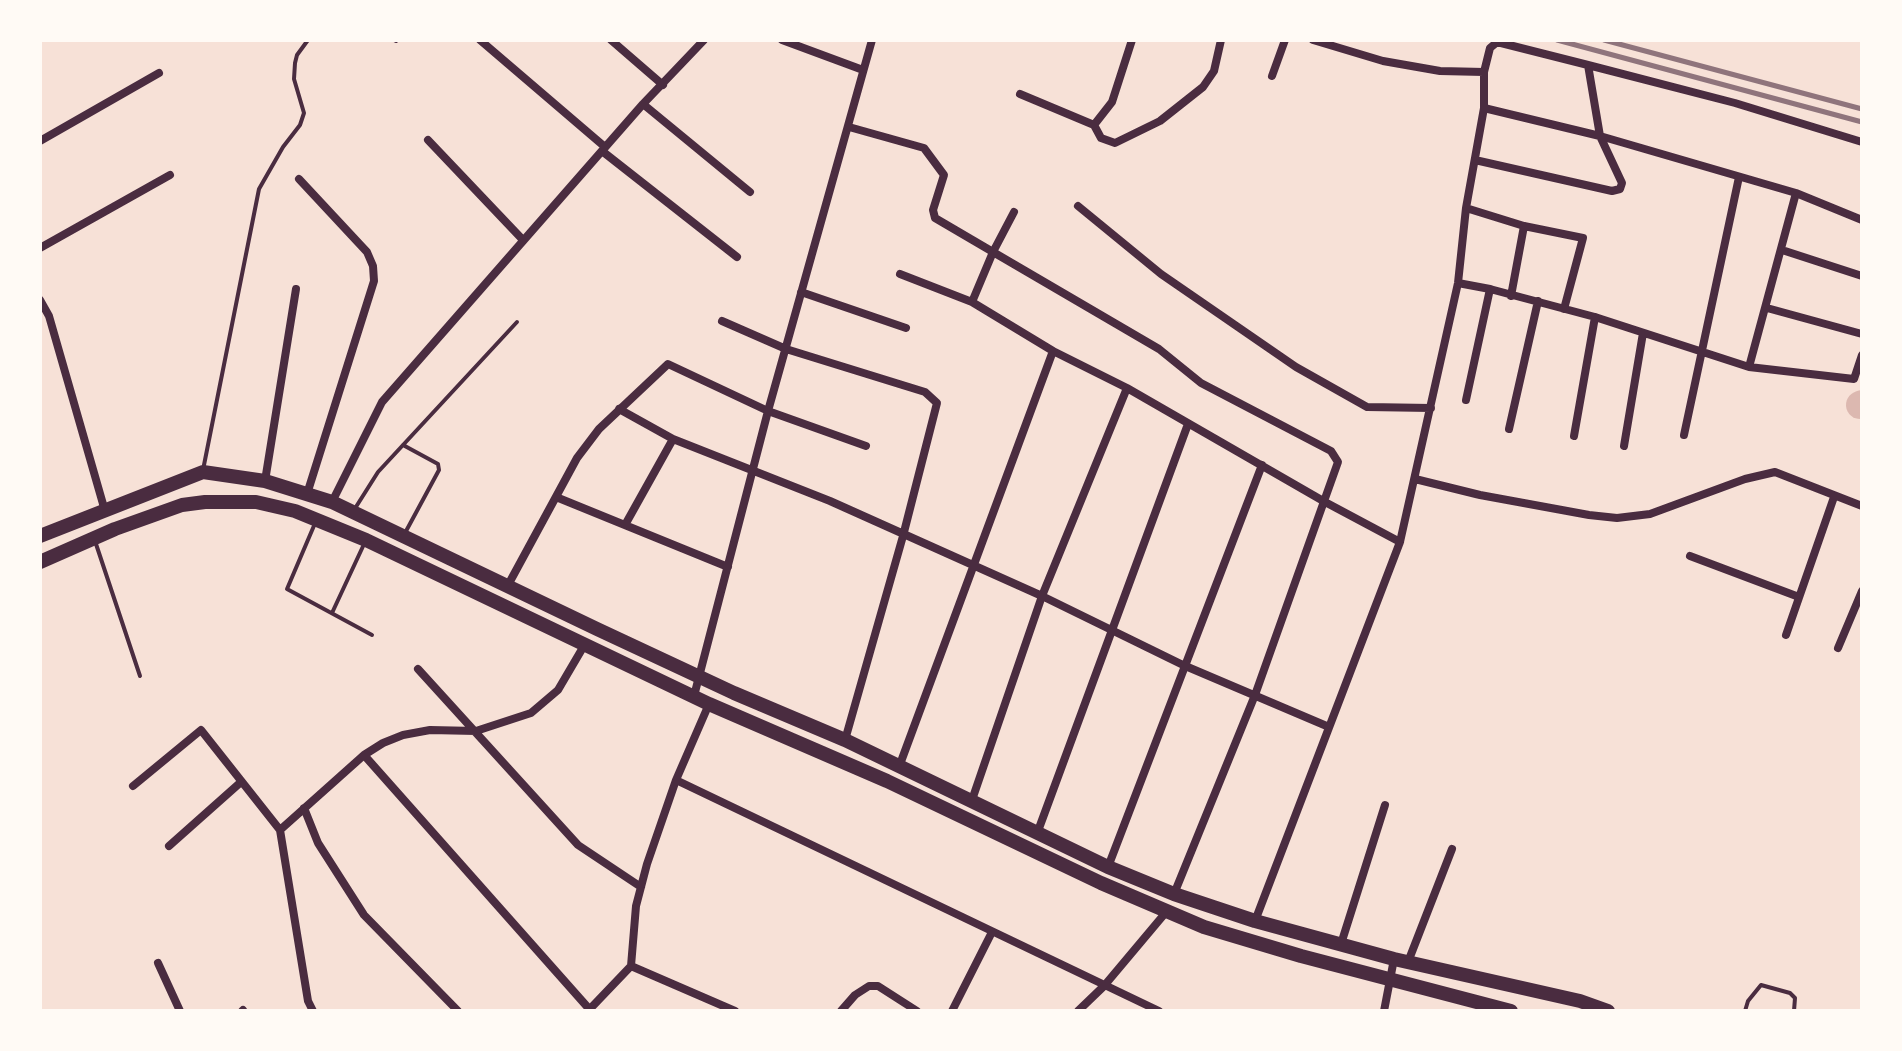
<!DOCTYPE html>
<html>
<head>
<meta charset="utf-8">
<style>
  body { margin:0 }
  #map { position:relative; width:1902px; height:1051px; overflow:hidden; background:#f7e1d7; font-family:Commissioner,sans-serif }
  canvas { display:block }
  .frame { position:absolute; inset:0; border:42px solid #fffaf5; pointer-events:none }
</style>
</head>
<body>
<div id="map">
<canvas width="1902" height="1051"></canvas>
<div class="frame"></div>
</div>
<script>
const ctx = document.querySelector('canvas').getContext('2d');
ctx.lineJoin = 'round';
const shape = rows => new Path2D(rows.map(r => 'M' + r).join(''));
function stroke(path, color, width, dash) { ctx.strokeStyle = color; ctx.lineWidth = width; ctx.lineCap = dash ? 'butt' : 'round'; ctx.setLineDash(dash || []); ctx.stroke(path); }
const river = shape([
  [1860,405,1862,404]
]);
const service = shape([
  [394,40,396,41],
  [403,445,438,464,439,470,405,533],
  [203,470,259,189,283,147,300,125,304,113,294,79,295,63,297,55,308,40],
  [354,510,378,472,517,322],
  [316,521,287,589,372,635],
  [95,541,140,676],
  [332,613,365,542],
  [1745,1011,1748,1001,1761,985,1790,993,1795,998,1794,1011]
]);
const minor = shape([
  [480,40,605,147],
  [611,40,663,85],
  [782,40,863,70],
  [1313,40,1383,61,1440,71,1484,72],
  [1272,76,1285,40],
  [1020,94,1094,125,1101,138,1115,143,1160,121,1203,87,1214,71,1221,40],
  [643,104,750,192],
  [1484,108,1600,136,1796,193,1862,220],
  [1094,125,1112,102,1132,40],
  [849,127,924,148,944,175,933,210,935,218,993,252,972,302,900,274],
  [428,140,523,240],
  [40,141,159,73],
  [602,151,737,257],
  [1475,160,1612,191,1620,189,1622,183,1600,136,1588,65],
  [299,179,367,252,373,266,374,281,307,494],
  [1078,206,1161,274,1296,367,1367,407,1431,408],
  [1466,208,1524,226,1583,238,1564,309],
  [1014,212,993,252,1159,349,1201,383,1331,451,1338,462,1255,695,1174,894],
  [40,248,170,175],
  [1782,250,1862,276],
  [1458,283,1490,289,1595,317,1749,367,1854,379,1862,355],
  [801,292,906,328],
  [1511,296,1524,226],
  [40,300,49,316,105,511],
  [972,302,1053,351,1127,388,1325,502,1400,542],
  [1767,308,1862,334],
  [722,321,786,349,925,392,937,403,903,536,845,740],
  [1749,367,1796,193],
  [1466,400,1490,289],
  [619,409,673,439,830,501,1042,596,1183,665,1329,727],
  [1509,429,1538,301],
  [1684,435,1739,177],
  [1574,436,1595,317],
  [1624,446,1643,333],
  [1415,479,1480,495,1589,515,1617,518,1650,514,1745,479,1775,472,1862,506],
  [265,481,296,289],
  [556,497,728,567],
  [332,502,382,402,643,104,704,40],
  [625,525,673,439],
  [1690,556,1799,597],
  [507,587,577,458,599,429,668,364,768,411,866,446],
  [1786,635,1834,497],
  [1838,648,1862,591],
  [418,669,578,845,641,887],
  [694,696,768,411,872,40],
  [364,755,591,1011],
  [899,767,1053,351],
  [676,780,1159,1011],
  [133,786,201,730,280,830],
  [972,800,1042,596,1127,388],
  [304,808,318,843,364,915,458,1011],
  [1038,831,1188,424],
  [169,846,241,782],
  [1108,867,1262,465],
  [1255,921,1400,542,1458,283,1466,208,1484,108,1484,72,1490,48,1496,43,1501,43,1588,65,1735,103,1862,142],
  [1341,944,1385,805],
  [1408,962,1452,849],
  [158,963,180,1011],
  [631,966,735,1011],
  [242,1011,243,1010],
  [313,1011,308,1001,280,830,364,755,383,743,403,735,430,730,476,731,531,713,558,690,585,644],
  [588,1011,631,966,636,906,647,864,676,780,709,704],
  [841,1011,855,995,869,986,878,986,917,1011],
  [952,1011,992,932],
  [1078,1011,1104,986,1167,911],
  [1384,1011,1394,959]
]);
const trunk = shape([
  [40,536,203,472,265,481,332,502,597,629,734,693,845,740,1108,867,1174,894,1255,921,1394,959,1580,1001,1608,1011],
  [40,562,115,529,182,505,205,502,256,502,295,511,366,540,709,704,887,781,1101,883,1204,927,1301,956,1511,1011]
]);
const rail = shape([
  [1557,40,1862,122],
  [1604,40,1862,109]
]);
stroke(river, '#dcb8b0', 28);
stroke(service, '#4a2c40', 4);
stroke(minor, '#4a2c40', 8);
stroke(trunk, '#4a2c40', 14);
stroke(rail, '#8f747c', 5);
</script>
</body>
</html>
